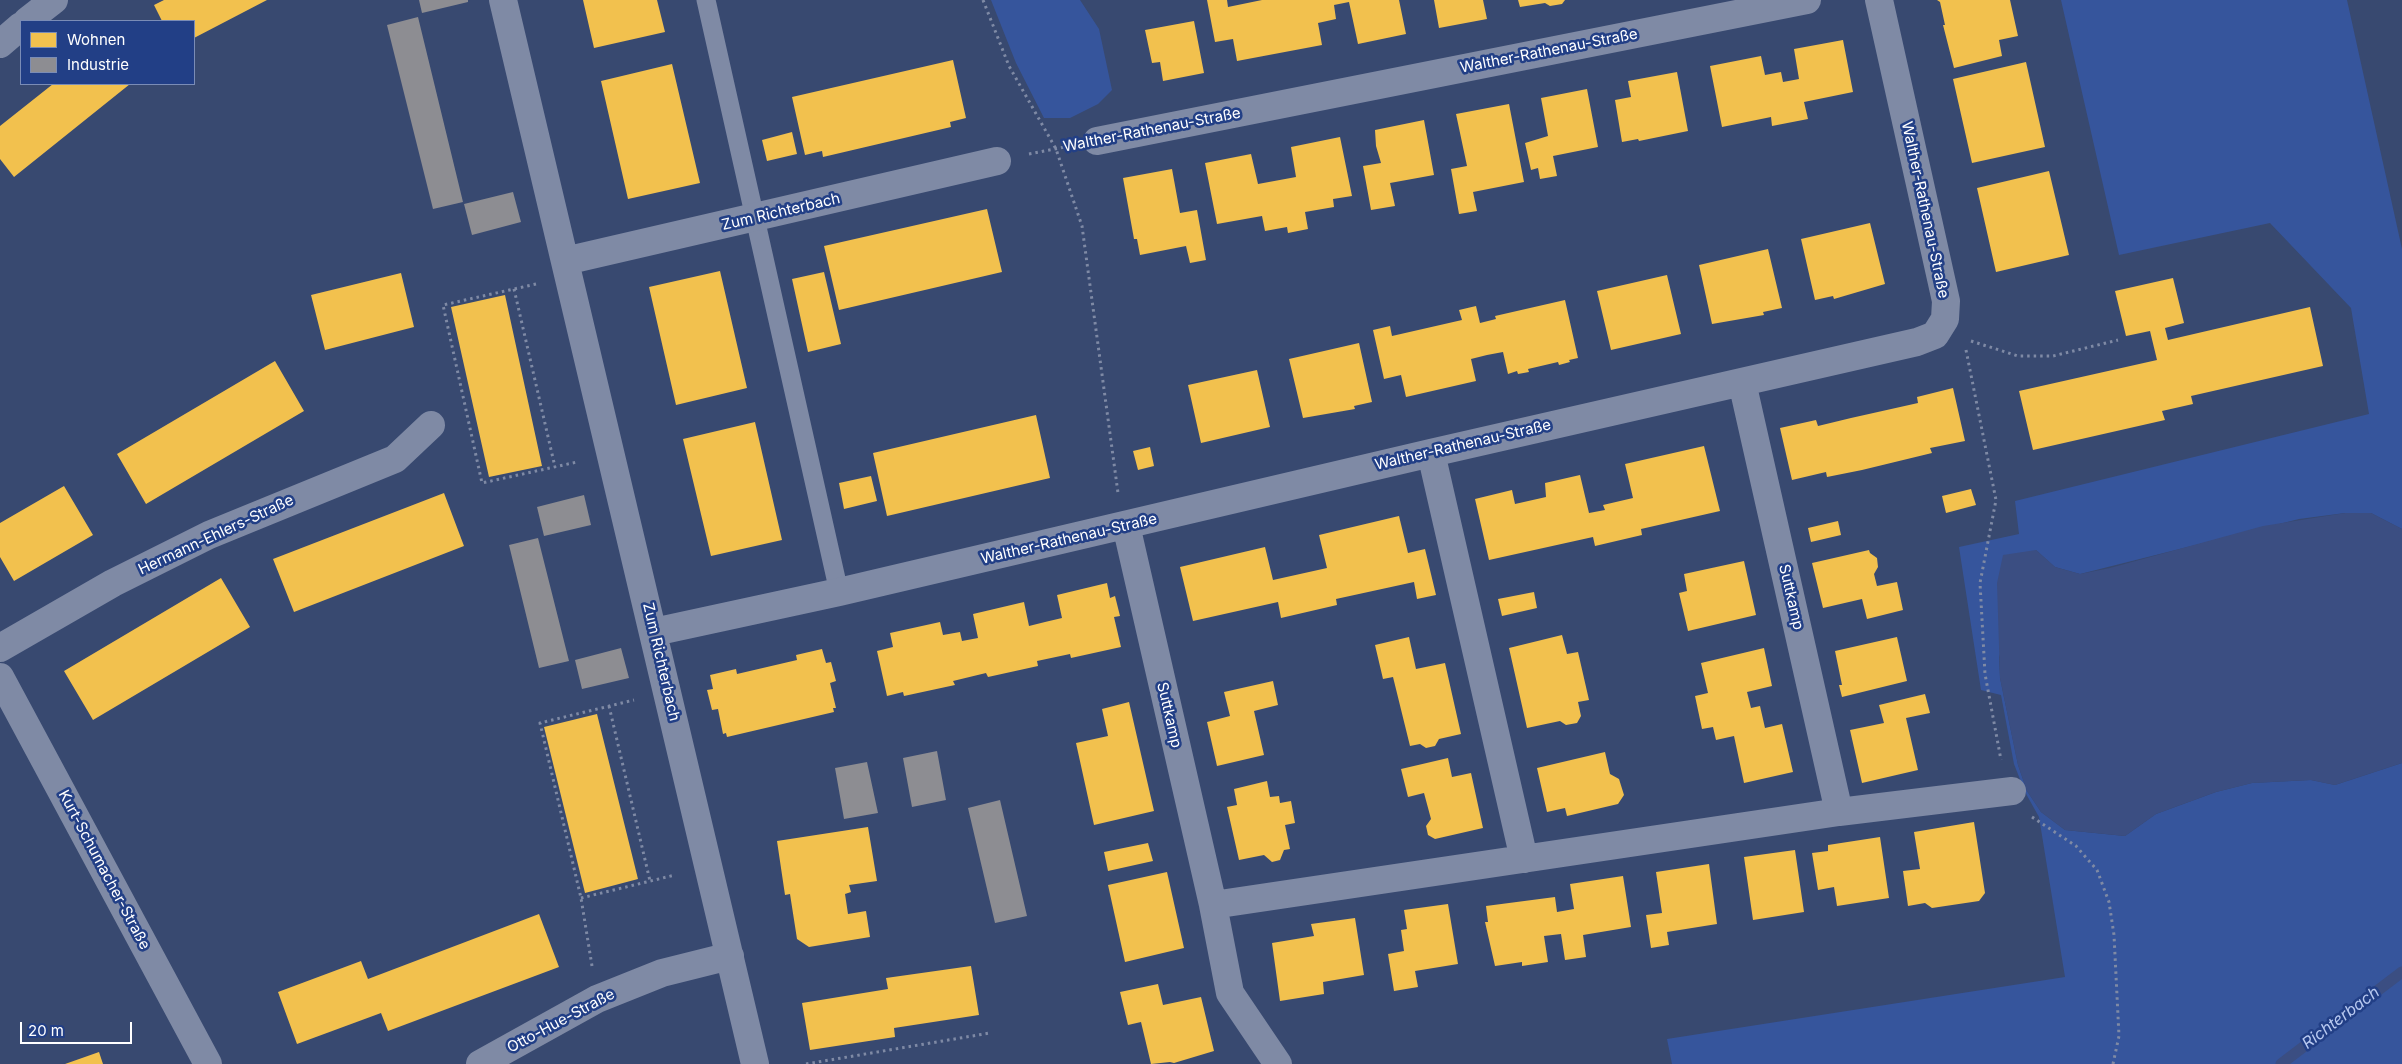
<!DOCTYPE html>
<html>
<head>
<meta charset="utf-8">
<style>
  body { margin:0 }
  #map { position:relative; width:2402px; height:1064px; overflow:hidden; background:#384970; font-family:Inter,sans-serif }
  canvas { display:block }
  .legend { position:absolute; left:20px; top:20px; width:175px; height:65px; box-sizing:border-box; background:#223f86; border:1px solid #7a8cb6; margin:0; padding:6px 9px; list-style:none; font-size:15px; color:#fff }
  .legend li { display:flex; align-items:center; gap:10px; height:25px }
  .legend b { width:25px; border:1px solid #7a8cb6 }
  .scale { position:absolute; left:20px; top:1022px; width:112px; height:22px; box-sizing:border-box; border:2px solid #fff; border-top:0; padding-left:6px; font-size:15px; line-height:18px; white-space:nowrap; color:#fff; -webkit-text-stroke:4px #223f86; paint-order:stroke }
</style>
</head>
<body>
<div id="map">
<canvas width="2402" height="1064"></canvas>
<ul class="legend">
<li><b style="height:14px;background:#f2c14e"></b>Wohnen</li>
<li><b style="height:14px;background:#8d8d92"></b>Industrie</li>
</ul>
<div class="scale">20 m</div>
</div>
<script>
const ctx = document.querySelector('canvas').getContext('2d');
ctx.lineJoin = 'round';
function fillPath(path, color) { ctx.fillStyle = color; ctx.fill(path, 'evenodd'); }
const shape = rows => new Path2D(rows.map(r => 'M' + r).join(''));
function stroke(path, color, width, dash) { ctx.strokeStyle = color; ctx.lineWidth = width; ctx.lineCap = dash ? 'butt' : 'round'; ctx.setLineDash(dash || []); ctx.stroke(path); }
function write(font, color, halo, rows, align = 'center') {
  ctx.font = font + ' Inter,sans-serif'; ctx.lineWidth = 5; ctx.setLineDash([]); ctx.textBaseline = 'middle'; ctx.strokeStyle = halo; ctx.fillStyle = color; for (const [text, x, y, turn = 0] of rows) {
    ctx.save(); ctx.translate(x, y); ctx.rotate((+turn || 0) * Math.PI / 180); ctx.textAlign = isNaN(turn) ? turn : align; if (halo) ctx.strokeText(text, 0, 0); ctx.fillText(text, 0, 0); ctx.restore();
  }
}
const green = shape([
  [991,0,1080,0,1099,29,1112,90,1098,104,1070,118,1044,118,1016,63],
  [2061,0,2347,0,2402,249,2402,529,2371,513,2345,513,2299,519,2080,574,2055,567,2036,550,1999,657,2000,678,2018,765,2027,791,2041,812,2065,830,2125,836,2156,814,2216,792,2252,783,2311,780,2335,785,2402,763,2402,1064,1672,1064,1667,1039,2065,977,2039,817,2025,792,2014,764,2001,695,1981,690,1959,547,2019,534,2015,501,2369,414,2351,308,2270,223,2119,255]
]);
const water = shape([
  [2345,513,2371,513,2402,529,2402,763,2335,785,2311,780,2252,783,2216,792,2156,814,2125,836,2065,830,2041,812,2027,791,2018,765,2000,678,1997,583,2003,555,2036,550,2055,567,2080,574,2110,568,2263,526]
]);
const homes = shape([
  [164,0,267,0,194,38,194,21,162,21,154,5],
  [583,0,657,0,665,32,594,48],
  [1207,0,1227,0,1228,7,1262,0,1399,0,1406,34,1358,44,1349,2,1334,5,1336,19,1318,23,1322,45,1237,61,1233,39,1215,42],
  [1434,0,1483,0,1487,19,1439,28],
  [1518,0,1565,0,1562,4,1550,6,1545,3,1520,7],
  [1937,0,2010,0,2018,36,1999,40,2002,56,1954,68,1943,25,1945,25,1940,2],
  [1194,21,1204,73,1163,81,1160,62,1152,63,1145,30],
  [1843,40,1853,92,1804,102,1808,119,1772,126,1771,117,1722,127,1710,66,1761,56,1765,75,1781,72,1783,82,1799,79,1794,49],
  [953,60,966,118,950,122,951,127,823,157,822,151,805,155,792,97],
  [2026,62,2045,147,1972,163,1953,79],
  [672,64,700,183,628,199,601,81],
  [1677,72,1688,131,1639,141,1638,139,1622,142,1615,100,1631,97,1628,81],
  [53,84,130,84,14,177,0,159,0,126],
  [1587,89,1598,147,1553,156,1557,176,1540,179,1538,168,1531,170,1525,143,1548,136,1541,98],
  [1509,104,1524,182,1473,192,1477,211,1459,214,1451,169,1467,166,1456,114],
  [1424,120,1434,175,1390,183,1395,206,1371,210,1363,166,1381,163,1376,146,1375,130],
  [792,132,797,154,767,161,762,140],
  [1340,137,1352,196,1333,199,1334,207,1305,212,1308,229,1288,233,1287,227,1265,231,1262,216,1217,224,1205,163,1251,154,1258,184,1296,177,1291,147],
  [1172,169,1180,213,1197,210,1206,260,1190,263,1186,246,1140,255,1137,239,1134,239,1123,178],
  [2049,171,2069,255,1996,272,1977,188],
  [987,209,1002,272,839,310,824,246],
  [1870,223,1885,284,1834,299,1833,296,1815,300,1801,239],
  [1768,249,1782,308,1763,312,1764,315,1712,324,1699,265],
  [720,271,747,388,676,405,649,287],
  [824,272,841,344,808,352,792,279],
  [401,273,414,327,325,350,311,295],
  [1667,275,1681,334,1611,350,1597,291],
  [2173,278,2184,323,2165,328,2168,340,2310,307,2323,366,2191,396,2193,404,2162,411,2165,420,2033,450,2019,391,2157,360,2150,331,2126,336,2115,291],
  [505,295,542,466,489,477,451,307],
  [1565,300,1578,358,1569,360,1570,362,1559,365,1558,362,1528,369,1529,372,1518,374,1517,371,1508,374,1503,352,1487,355,1471,359,1476,381,1406,397,1401,375,1384,379,1373,330,1390,326,1392,336,1462,320,1459,310,1476,306,1480,323,1496,319,1495,316],
  [1359,343,1372,402,1354,406,1355,409,1303,418,1289,359],
  [275,361,304,411,146,504,117,454],
  [1257,370,1270,427,1201,443,1188,385],
  [1953,388,1965,441,1930,448,1932,453,1862,470,1827,477,1826,472,1792,480,1780,428,1816,420,1818,426,1851,418,1918,403,1917,397],
  [1036,415,1050,478,887,516,873,453],
  [755,422,782,540,711,556,683,439],
  [1704,446,1720,511,1641,529,1642,535,1595,546,1593,537,1489,560,1475,499,1512,490,1515,504,1546,497,1545,483,1580,475,1589,513,1605,510,1603,505,1633,498,1625,464],
  [1150,447,1154,466,1138,470,1133,451],
  [871,476,877,501,844,509,839,483],
  [64,486,93,535,14,581,0,557,0,523],
  [1971,489,1976,505,1946,513,1942,496],
  [444,493,464,546,294,612,273,559],
  [1399,516,1408,553,1425,549,1436,595,1417,599,1414,582,1336,599,1337,605,1281,618,1278,602,1193,621,1180,567,1265,547,1273,580,1327,568,1319,535],
  [1838,521,1841,535,1811,542,1808,528],
  [1869,550,1870,553,1877,558,1878,567,1874,574,1877,586,1897,582,1903,610,1867,619,1862,599,1823,608,1812,563],
  [1744,561,1756,615,1688,631,1679,593,1687,591,1684,574],
  [221,578,250,627,93,720,64,671],
  [1107,583,1110,598,1115,596,1120,616,1114,617,1121,647,1071,658,1070,654,1037,661,1038,666,988,677,986,673,953,681,955,685,904,696,903,692,887,696,877,651,893,647,890,633,940,622,943,635,960,632,962,641,978,638,973,614,1024,602,1029,626,1045,622,1062,618,1057,595],
  [1534,592,1537,608,1502,616,1498,599],
  [1562,635,1567,654,1578,652,1589,700,1578,702,1581,716,1577,723,1566,725,1560,721,1527,728,1509,648],
  [1409,637,1416,669,1445,663,1461,734,1439,739,1435,746,1426,748,1420,744,1410,746,1393,677,1383,679,1375,645],
  [1897,637,1907,681,1842,697,1839,685,1842,685,1835,651],
  [1764,648,1772,686,1747,692,1751,708,1760,706,1765,728,1782,724,1793,772,1744,783,1734,736,1716,740,1713,727,1702,729,1695,696,1708,693,1701,663],
  [822,649,826,663,831,662,836,681,830,683,836,708,833,708,834,712,727,737,726,733,723,734,718,709,712,710,707,690,713,689,710,675,736,669,737,674,797,660,796,655],
  [1273,681,1278,705,1254,711,1264,755,1217,766,1207,722,1230,716,1224,692],
  [1925,694,1930,713,1906,718,1918,770,1862,783,1850,730,1884,723,1879,705],
  [1129,702,1154,811,1094,825,1076,743,1108,736,1102,709],
  [597,714,638,879,585,893,544,727],
  [1605,752,1610,774,1619,779,1624,795,1618,804,1567,816,1565,808,1547,812,1537,768],
  [1448,758,1452,777,1471,773,1483,828,1435,839,1428,835,1426,826,1431,819,1424,793,1408,797,1401,769],
  [1267,781,1270,797,1279,796,1280,803,1291,801,1295,823,1285,825,1290,849,1284,850,1280,860,1272,862,1264,855,1239,860,1227,807,1237,805,1234,789],
  [1974,822,1985,893,1979,901,1932,908,1925,903,1908,906,1903,871,1920,869,1914,832],
  [868,827,877,881,849,885,851,892,845,894,848,914,866,911,870,937,809,947,797,939,790,894,785,895,777,841],
  [1880,837,1889,898,1837,906,1834,887,1818,890,1812,853,1828,851,1828,845],
  [1148,843,1153,861,1108,871,1104,852],
  [1795,850,1804,912,1753,920,1744,857],
  [1709,864,1717,924,1667,932,1669,945,1651,948,1646,915,1662,913,1656,872],
  [1167,872,1184,948,1125,962,1108,885],
  [1623,876,1631,927,1583,935,1586,957,1565,960,1561,934,1544,936,1548,962,1522,966,1522,962,1495,966,1485,922,1488,922,1486,906,1555,897,1557,912,1574,909,1570,884],
  [1448,904,1458,964,1415,971,1418,987,1394,991,1388,954,1404,951,1401,930,1407,929,1404,910],
  [539,914,559,967,388,1031,381,1013,297,1044,278,992,361,961,368,979],
  [1355,918,1364,975,1323,982,1324,994,1280,1001,1272,943,1314,936,1311,924],
  [971,966,979,1015,894,1028,895,1037,810,1050,802,1003,888,989,886,978],
  [1158,984,1163,1005,1201,997,1214,1051,1174,1063,1170,1062,1151,1064,1141,1022,1128,1025,1120,992],
  [99,1052,103,1064,65,1064]
]);
const industry = shape([
  [419,0,468,0,468,2,422,13],
  [418,17,463,202,433,209,387,25],
  [513,192,521,222,472,235,464,204],
  [584,495,591,525,544,536,537,507],
  [538,538,569,661,539,668,509,545],
  [621,648,629,678,582,689,575,660],
  [937,751,946,800,912,807,903,758],
  [867,762,878,813,844,819,835,768],
  [1000,800,1027,916,995,923,968,808]
]);
const stream = shape([
  [2281,1064,2402,972]
]);
const path = shape([
  [983,0,1009,66,1056,149,1082,226,1118,493],
  [1029,154,1065,147],
  [536,284,443,305,482,483,577,462],
  [514,289,555,467],
  [1971,341,2018,356,2053,356,2118,340],
  [1966,350,1996,500,1980,583,1985,674,2001,760],
  [609,706,650,881],
  [2032,817,2076,846,2097,870,2109,902,2114,935,2119,1036,2113,1064],
  [581,898,675,875],
  [592,966,581,898,540,723,634,700],
  [806,1064,990,1033]
]);
const lane = shape([
  [706,0,839,592]
]);
const street = shape([
  [503,0,755,1064],
  [27,21,54,0],
  [0,44,21,26],
  [1097,141,1807,0],
  [565,261,997,161],
  [1431,453,1524,859],
  [1126,525,1213,905,1839,812,1742,382],
  [654,632,839,592,1431,453,1917,342,1935,335,1945,319,1946,301,1879,0],
  [0,648,113,583,209,535,395,459,431,425],
  [0,677,208,1064],
  [1839,812,2012,791],
  [1213,905,1230,993,1278,1064],
  [480,1064,597,999,662,973,730,956]
]);
const streetNames = [
  ["Walther-Rathenau-Straße",1549,51,-11],
  ["Walther-Rathenau-Straße",1152,130,-11],
  ["Walther-Rathenau-Straße",1925,210,78],
  ["Zum Richterbach",781,212,-13],
  ["Walther-Rathenau-Straße",1463,445,-13],
  ["Hermann-Ehlers-Straße",216,535,-25],
  ["Walther-Rathenau-Straße",1069,539,-13],
  ["Suttkamp",1791,597,77],
  ["Zum Richterbach",661,662,77],
  ["Suttkamp",1169,715,77],
  ["Kurt-Schumacher-Straße",104,870,62],
  ["Otto-Hue-Straße",561,1021,-28]
];
const waterNames = [
  ["Richterbach",2341,1018,-37]
];
fillPath(green, '#36559c');
fillPath(water, '#3b4e82');
fillPath(homes, '#f2c14e');
fillPath(industry, '#8d8d92');
stroke(stream, '#3b4e82', 11);
stroke(path, '#7f8aa5', 3, [2.5, 4]);
stroke(lane, '#7f8aa5', 19);
stroke(street, '#7f8aa5', 28);
write('15px', '#fff', '#223f86', streetNames);
write('italic 16px', '#b8c9f0', '#223f86', waterNames);
</script>
</body>
</html>
